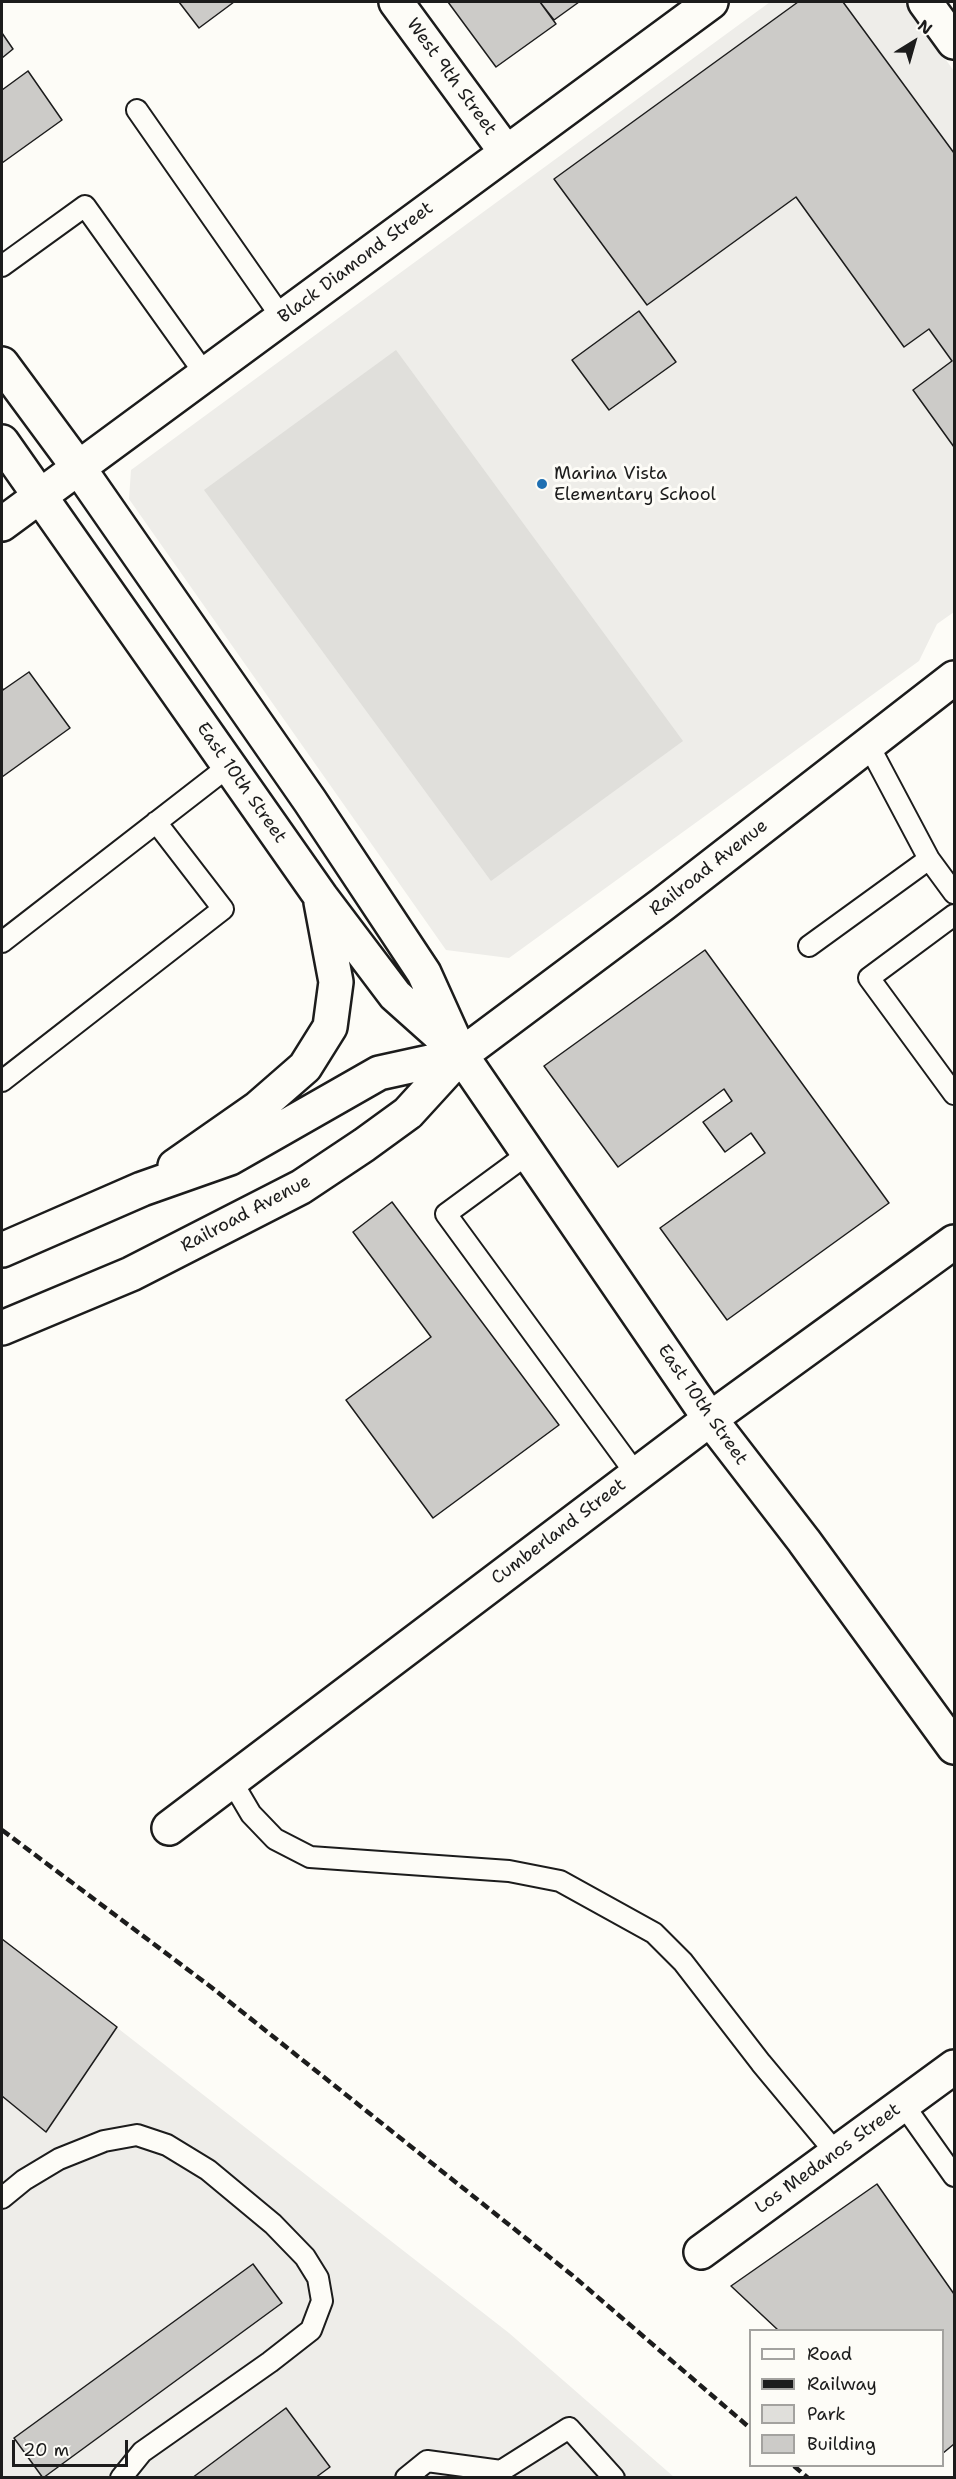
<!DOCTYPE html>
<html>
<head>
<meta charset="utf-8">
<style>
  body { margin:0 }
  #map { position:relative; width:956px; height:2479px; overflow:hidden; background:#fdfcf7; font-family:"Shantell Sans",sans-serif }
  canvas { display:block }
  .frame { position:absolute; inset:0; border:3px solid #1c1c1c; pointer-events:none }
  .legend { position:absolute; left:749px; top:2329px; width:195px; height:138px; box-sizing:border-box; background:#fdfcf7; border:2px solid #a3a29f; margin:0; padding:8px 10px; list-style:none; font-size:18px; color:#1c1c1c }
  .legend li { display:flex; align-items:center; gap:12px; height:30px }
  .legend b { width:30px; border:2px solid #a3a29f }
  .north { position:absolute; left:884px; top:12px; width:60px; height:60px; -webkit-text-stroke:4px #fdfcf7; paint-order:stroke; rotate:37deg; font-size:16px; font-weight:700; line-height:24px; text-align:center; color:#1c1c1c }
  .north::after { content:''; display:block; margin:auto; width:21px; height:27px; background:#1c1c1c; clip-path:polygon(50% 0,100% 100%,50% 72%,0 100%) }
  .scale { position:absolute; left:12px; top:2440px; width:116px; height:27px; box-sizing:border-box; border:3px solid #1c1c1c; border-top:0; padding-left:8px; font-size:18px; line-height:21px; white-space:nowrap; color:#1c1c1c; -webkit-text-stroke:4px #fdfcf7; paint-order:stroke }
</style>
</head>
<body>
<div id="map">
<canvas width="956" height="2479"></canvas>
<div class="frame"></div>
<ul class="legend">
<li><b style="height:8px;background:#fdfcf7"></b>Road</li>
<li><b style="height:8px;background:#1c1c1c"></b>Railway</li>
<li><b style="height:16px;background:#e0dfdb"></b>Park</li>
<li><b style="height:16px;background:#cccbc8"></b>Building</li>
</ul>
<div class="north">N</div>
<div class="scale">20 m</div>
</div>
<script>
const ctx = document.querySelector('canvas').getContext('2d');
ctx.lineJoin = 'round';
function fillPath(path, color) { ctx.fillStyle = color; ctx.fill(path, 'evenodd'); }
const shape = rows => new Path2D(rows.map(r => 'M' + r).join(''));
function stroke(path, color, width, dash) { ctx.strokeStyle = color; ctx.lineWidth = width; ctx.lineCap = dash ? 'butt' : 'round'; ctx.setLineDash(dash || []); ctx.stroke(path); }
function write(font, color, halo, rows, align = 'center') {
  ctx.font = font + ' "Shantell Sans",sans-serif'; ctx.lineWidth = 6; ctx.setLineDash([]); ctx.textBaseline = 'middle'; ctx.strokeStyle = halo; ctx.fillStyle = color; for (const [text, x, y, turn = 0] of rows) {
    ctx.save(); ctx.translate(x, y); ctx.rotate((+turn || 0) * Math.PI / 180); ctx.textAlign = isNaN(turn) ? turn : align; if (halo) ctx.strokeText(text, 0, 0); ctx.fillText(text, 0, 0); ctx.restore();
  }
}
const built = shape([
  [770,2,904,2,954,71,954,612,937,624,919,661,509,958,446,950,129,499,131,470],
  [2,1938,509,2333,674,2477,2,2477]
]);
const green = shape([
  [396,350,683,741,491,881,204,490]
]);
const building = shape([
  [179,2,234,2,199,28,179,2],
  [448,2,540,2,556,24,496,67,448,2],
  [540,2,579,2,554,20,540,2],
  [798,2,843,2,954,153,954,447,913,390,952,361,929,329,904,347,796,197,647,305,554,179,798,2],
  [2,33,13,49,2,58,2,33],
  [28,71,62,120,2,163,2,90,28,71],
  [639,311,676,362,609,410,572,360,639,311],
  [29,672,70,728,2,777,2,687,3,690,29,672],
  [705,950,889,1203,727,1320,660,1228,765,1153,751,1133,725,1152,703,1122,732,1101,724,1089,618,1167,544,1066,705,950],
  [392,1202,559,1425,433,1518,346,1400,431,1337,353,1232,392,1202],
  [2,1939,117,2027,46,2132,2,2096,2,1939],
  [877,2184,954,2294,954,2444,942,2454,942,2330,778,2330,731,2286,877,2184],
  [253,2264,282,2303,43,2478,14,2438,253,2264],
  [286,2408,330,2467,315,2478,192,2478,286,2408]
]);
const lane = shape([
  [137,110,282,318],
  [2,266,85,206,205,374],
  [868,744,929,859],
  [954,915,869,978,954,1094],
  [2,942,229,766],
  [809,946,929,859,954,893],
  [2,1081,223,909,156,822],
  [529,1153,446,1214,636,1474],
  [231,1780,251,1814,275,1839,310,1857,509,1871,560,1881,654,1933,683,1962,761,2063,836,2153],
  [903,2104,954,2176],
  [2,2198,24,2180,59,2159,104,2141,137,2135,167,2145,208,2170,273,2224,305,2257,318,2278,322,2301,311,2330,270,2362,142,2452,121,2478],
  [406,2478,427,2461,501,2471,569,2428,614,2478]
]);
const street = shape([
  [396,2,506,152],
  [925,2,954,42],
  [2,524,711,2],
  [169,1828,710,1419,954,1242],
  [701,2252,954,2067]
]);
const secondary = shape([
  [2,364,78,467,310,801,424,973,461,1055,710,1419,804,1541,954,1747],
  [2,442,321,897,395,995,451,1045],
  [175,1166,258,1108,305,1067,330,1027,336,982,321,902],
  [2,1250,142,1189,230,1158,379,1073,461,1055],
  [2,1328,131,1274,301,1187,364,1145,408,1113,461,1055,663,904,954,678]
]);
const rail = shape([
  [2,1830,211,1987,572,2275,750,2428],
  [794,2466,808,2478]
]);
const markers = [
  [542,484,6,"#1f6fb2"]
];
const streetNames = [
  ["West 9th Street",451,77,54],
  ["Black Diamond Street",356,263,-37],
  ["East 10th Street",241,783,55],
  ["Railroad Avenue",709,868,-38],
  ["Railroad Avenue",246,1214,-28],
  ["East 10th Street",702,1405,55],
  ["Cumberland Street",559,1532,-37],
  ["Los Medanos Street",828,2159,-36]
];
const poiNames = [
  ["Marina Vista",554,474],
  ["Elementary School",554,495]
];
fillPath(built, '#eeede9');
fillPath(green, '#e0dfdb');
fillPath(building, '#cccbc8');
stroke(building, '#1c1c1c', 1.5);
stroke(lane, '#1c1c1c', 24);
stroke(street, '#1c1c1c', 38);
stroke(secondary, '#1c1c1c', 38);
stroke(lane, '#fdfcf7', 20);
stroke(street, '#fdfcf7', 33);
stroke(secondary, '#fdfcf7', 33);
stroke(rail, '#1c1c1c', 4.5, [9, 4.5]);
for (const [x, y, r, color] of markers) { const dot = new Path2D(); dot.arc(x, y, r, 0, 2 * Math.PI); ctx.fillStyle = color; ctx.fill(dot); stroke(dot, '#fdfcf7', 2); }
write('18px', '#1c1c1c', '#fdfcf7', streetNames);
write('18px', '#1c1c1c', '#fdfcf7', poiNames, 'left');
</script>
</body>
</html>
